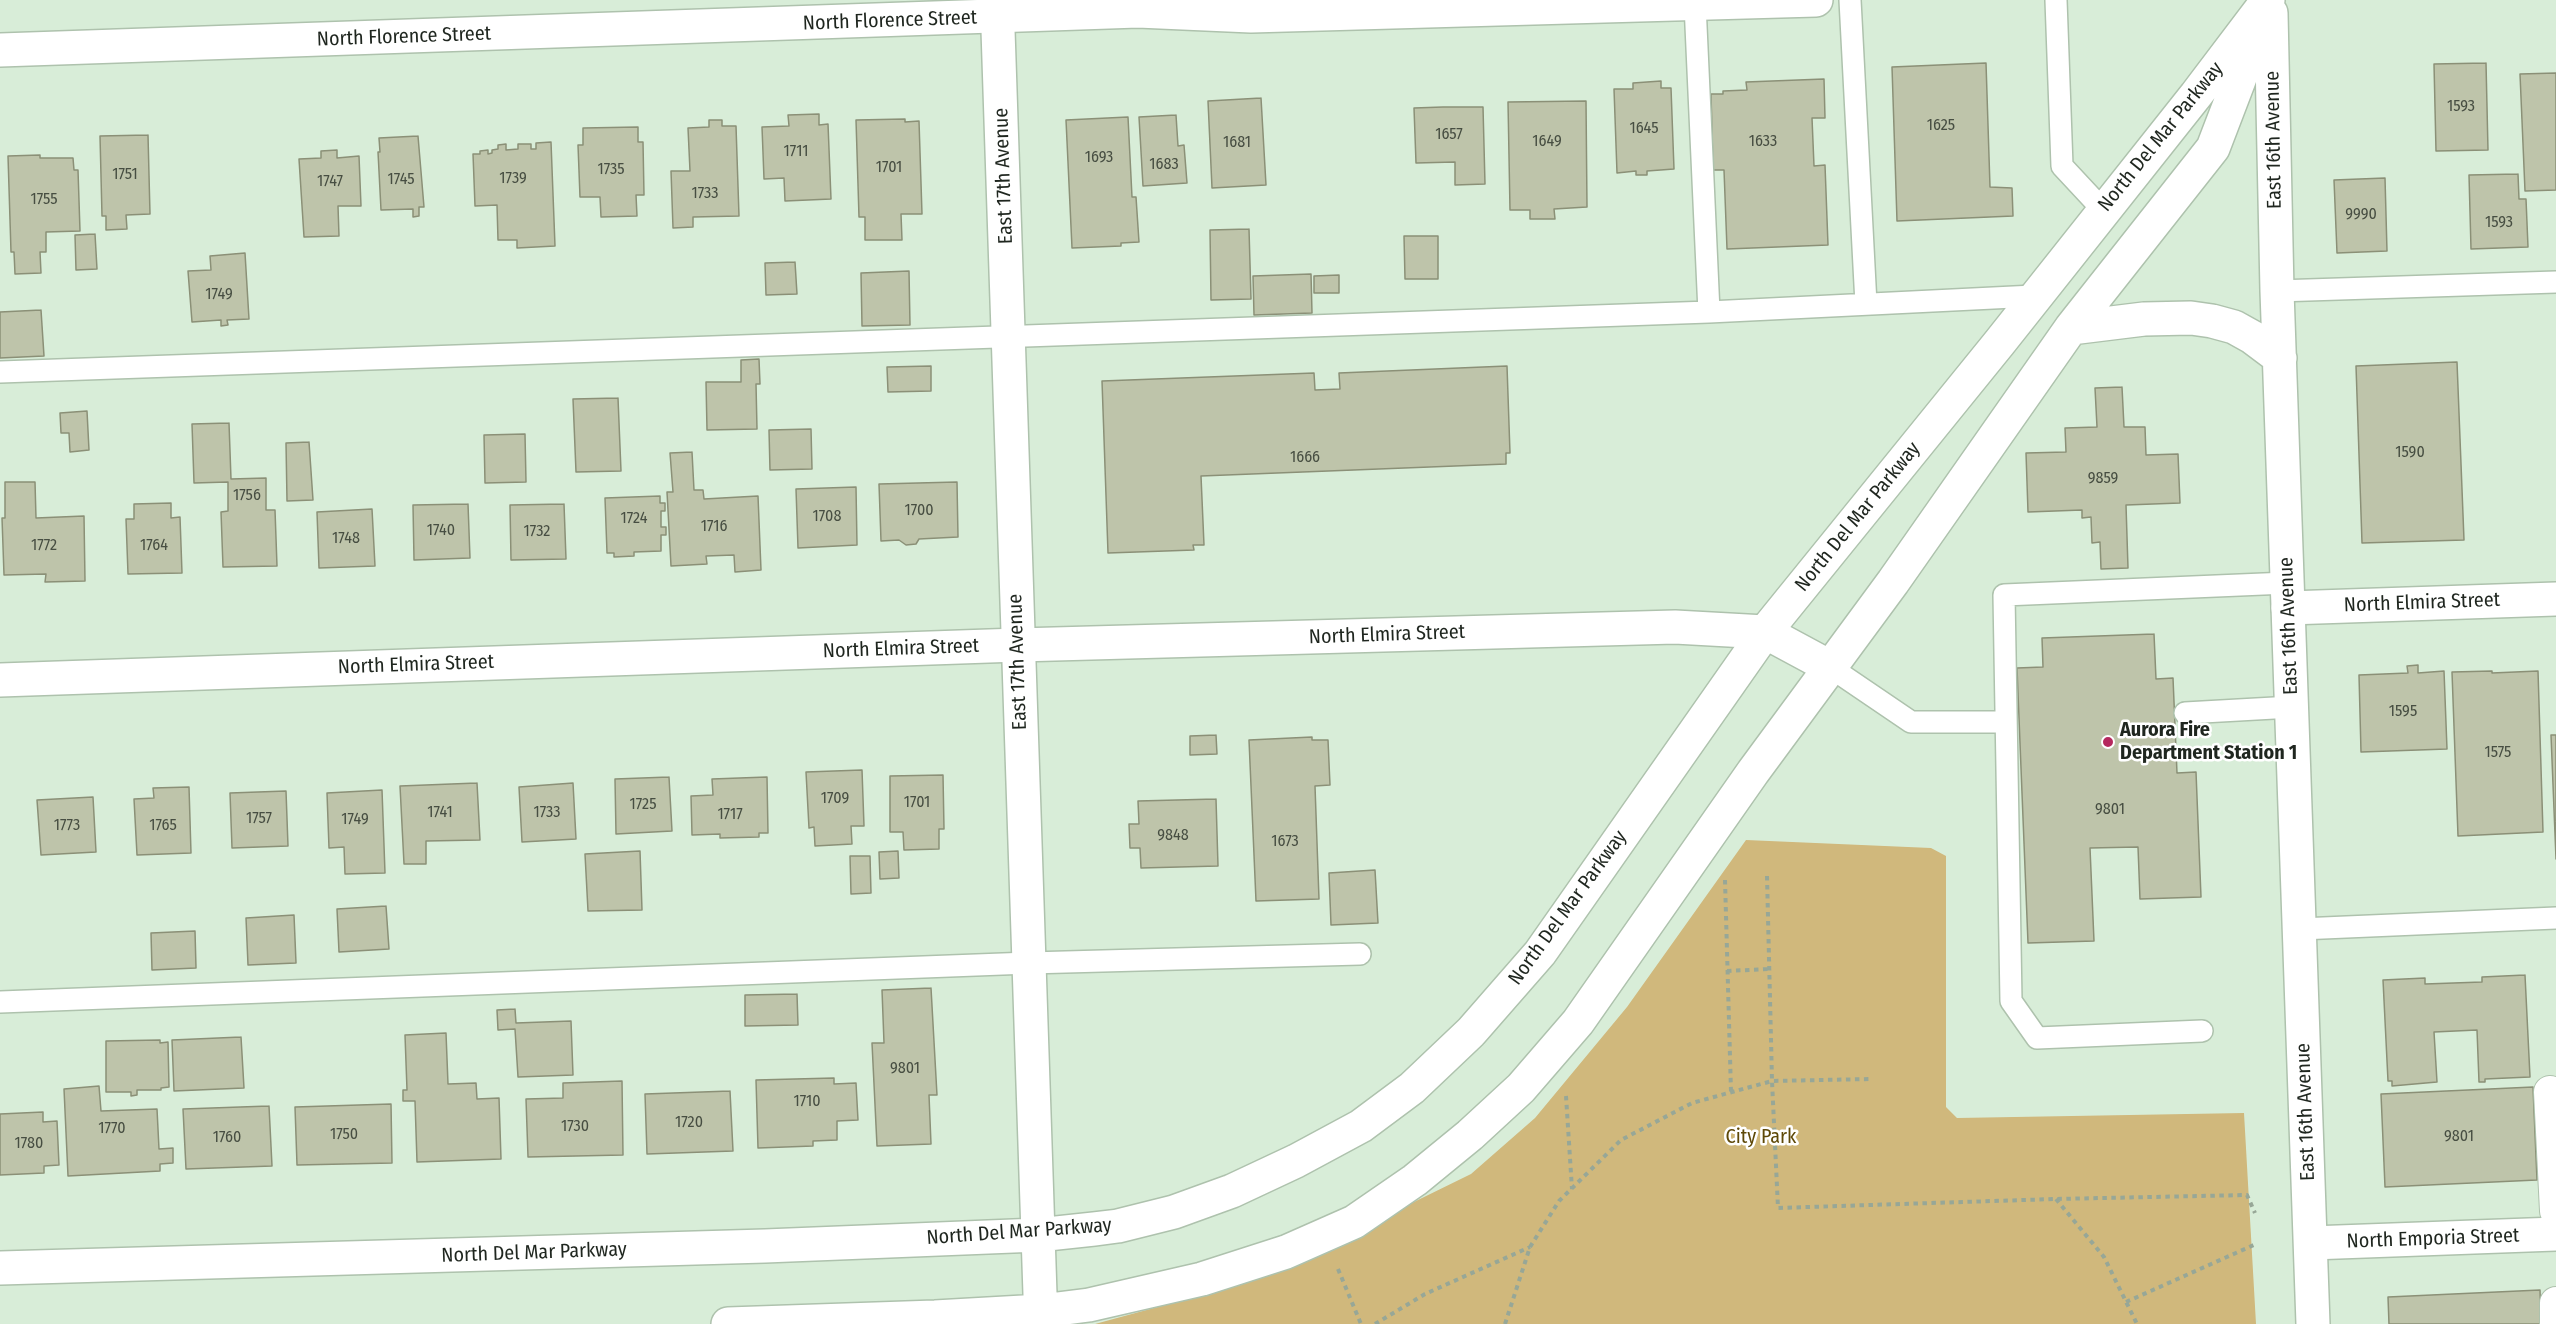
<!DOCTYPE html>
<html>
<head>
<meta charset="utf-8">
<style>
  body { margin:0 }
  canvas { display:block; background:#d8edd8 }
</style>
</head>
<body>
<canvas width="2556" height="1324"></canvas>
<script>
const ctx = document.querySelector('canvas').getContext('2d');
ctx.lineJoin = 'round';
function fillPath(path, color) { ctx.fillStyle = color; ctx.fill(path, 'evenodd'); }
const shape = rows => new Path2D(rows.map(r => 'M' + r).join(''));
function stroke(path, color, width, dash) { ctx.strokeStyle = color; ctx.lineWidth = width; ctx.lineCap = dash ? 'butt' : 'round'; ctx.setLineDash(dash || []); ctx.stroke(path); }
function write(font, color, halo, rows, align = 'center') {
  ctx.font = font + ' "Fira Sans Condensed",sans-serif'; ctx.lineWidth = 5; ctx.setLineDash([]); ctx.textBaseline = 'middle'; ctx.strokeStyle = halo; ctx.fillStyle = color; for (const [text, x, y, turn = 0] of rows) {
    ctx.save(); ctx.translate(x, y); ctx.rotate((+turn || 0) * Math.PI / 180); ctx.textAlign = isNaN(turn) ? turn : align; if (halo) ctx.strokeText(text, 0, 0); ctx.fillText(text, 0, 0); ctx.restore();
  }
}
const green = shape([
  [1746,840,1931,848,1946,856,1946,1107,1957,1118,2244,1113,2256,1324,1095,1324,1198,1296,1316,1250,1471,1174,1535,1118,1627,1007]
]);
const building = shape([
  [1986,63,1990,187,2012,188,2013,216,1897,221,1892,67,1986,63],
  [2486,63,2488,150,2436,151,2434,64,2486,63],
  [2556,73,2556,190,2525,191,2520,74,2556,73],
  [1824,79,1825,118,1812,118,1814,166,1825,165,1828,245,1727,249,1724,170,1713,170,1711,94,1723,94,1723,91,1747,90,1746,82,1824,79],
  [1661,81,1661,88,1671,88,1674,169,1647,171,1647,175,1636,175,1636,171,1617,173,1614,89,1633,89,1633,83,1661,81],
  [1261,98,1266,185,1212,188,1208,101,1261,98],
  [1586,101,1587,207,1554,209,1555,219,1530,219,1530,210,1510,210,1508,102,1586,101],
  [1443,107,1483,107,1485,184,1455,185,1455,162,1416,163,1414,108,1443,107],
  [819,114,819,125,828,124,831,199,785,201,784,178,764,179,762,127,789,126,788,115,819,114],
  [1176,115,1178,146,1184,145,1187,183,1143,186,1139,117,1176,115],
  [1128,117,1132,197,1136,197,1139,242,1121,243,1121,246,1072,248,1066,120,1128,117],
  [905,119,905,122,919,121,922,214,901,214,902,240,865,240,865,217,859,217,856,120,905,119],
  [709,120,722,120,722,126,736,126,739,216,693,217,693,227,673,228,671,171,690,171,688,128,709,127,709,120],
  [638,127,638,142,643,142,644,195,636,195,637,216,601,217,600,197,580,197,578,145,583,145,583,128,638,127],
  [148,135,150,214,126,215,127,229,106,230,106,216,102,216,100,136,148,135],
  [418,136,424,207,419,207,419,216,413,217,413,209,381,210,378,152,380,152,379,138,418,136],
  [551,142,555,246,517,248,517,240,498,240,497,205,475,206,473,154,480,154,480,151,488,150,488,154,492,153,492,150,498,149,498,145,506,144,506,150,518,149,518,144,531,144,531,149,536,149,536,143,551,142],
  [337,150,337,158,359,156,361,206,338,206,339,236,304,237,299,159,321,158,321,151,337,150],
  [40,155,40,158,73,158,74,170,78,170,80,231,46,232,46,252,40,252,41,273,15,274,14,252,11,252,8,156,40,155],
  [2518,174,2519,199,2526,199,2528,247,2471,249,2469,175,2518,174],
  [2385,178,2387,251,2337,253,2334,180,2385,178],
  [1249,229,1251,299,1211,300,1210,230,1249,229],
  [95,234,97,269,76,270,75,235,95,234],
  [1404,236,1438,236,1438,279,1405,279,1404,236],
  [245,253,249,319,227,320,228,325,221,326,221,320,192,322,188,271,211,270,210,256,245,253],
  [795,262,797,294,766,295,765,263,795,262],
  [909,271,910,325,862,326,861,273,909,271],
  [1311,274,1312,313,1254,315,1253,276,1311,274],
  [1339,275,1339,293,1314,293,1314,276,1339,275],
  [41,310,44,356,0,358,0,312,41,310],
  [759,359,760,384,756,384,757,429,707,430,706,382,741,382,741,360,759,359],
  [2457,362,2464,540,2362,543,2356,366,2457,362],
  [931,366,931,391,888,392,887,367,931,366],
  [1507,366,1510,453,1506,453,1506,464,1201,476,1204,545,1193,545,1194,550,1108,553,1102,381,1314,373,1315,390,1340,389,1339,373,1507,366],
  [2122,387,2124,427,2145,427,2146,455,2178,454,2180,503,2126,505,2128,568,2101,569,2100,542,2092,543,2091,517,2082,518,2082,510,2028,512,2026,453,2066,452,2065,428,2097,427,2095,388,2122,387],
  [618,398,621,471,576,472,573,399,618,398],
  [87,411,89,450,70,452,69,433,61,433,60,413,87,411],
  [229,423,231,479,266,478,266,510,275,510,277,566,223,567,221,512,228,511,228,482,194,483,192,424,229,423],
  [811,429,812,469,770,470,769,430,811,429],
  [525,434,526,482,485,483,484,435,525,434],
  [309,442,313,500,287,501,286,443,309,442],
  [692,452,694,490,703,490,704,499,758,496,761,570,735,572,734,555,706,556,707,564,671,566,667,492,673,492,670,453,692,452],
  [5,482,35,482,36,518,84,516,85,581,45,582,46,574,4,575,2,518,5,518,5,482],
  [957,482,958,537,919,539,916,544,906,545,899,540,881,541,879,484,957,482],
  [856,487,857,545,798,548,796,489,856,487],
  [660,496,660,503,665,503,665,511,661,511,661,527,666,527,666,535,661,535,661,551,634,552,634,556,614,557,614,553,607,553,605,498,660,496],
  [171,503,171,518,180,517,182,573,128,574,126,519,134,519,134,504,171,503],
  [468,504,470,558,414,560,413,505,468,504],
  [564,504,566,559,511,560,510,505,564,504],
  [372,509,375,566,319,568,317,512,372,509],
  [2154,634,2156,679,2173,678,2177,773,2196,772,2201,897,2140,899,2138,847,2090,848,2094,941,2028,943,2017,668,2043,667,2042,638,2154,634],
  [2418,665,2418,673,2444,671,2447,749,2361,752,2359,675,2408,673,2407,666,2418,665],
  [2492,671,2492,673,2538,671,2543,832,2458,836,2452,672,2492,671],
  [1216,735,1217,754,1190,755,1190,736,1216,735],
  [2551,735,2556,735,2556,859,2551,735],
  [1312,737,1312,740,1328,740,1330,785,1315,786,1319,899,1256,901,1249,740,1312,737],
  [862,770,864,826,851,826,852,844,815,846,814,827,809,828,806,772,862,770],
  [943,775,944,829,939,829,939,849,904,850,903,832,890,832,890,776,943,775],
  [669,777,672,831,616,834,615,779,669,777],
  [767,777,768,833,759,833,759,837,720,838,720,834,692,835,691,796,713,795,712,779,767,777],
  [477,783,480,840,426,841,426,864,404,864,400,786,477,783],
  [573,783,576,839,522,842,519,787,573,783],
  [189,787,191,853,137,855,134,799,154,798,153,788,189,787],
  [382,790,385,873,345,874,344,847,329,848,327,793,382,790],
  [286,791,288,846,232,848,230,793,286,791],
  [93,797,96,852,41,855,37,800,93,797],
  [1216,799,1218,866,1141,868,1140,848,1130,848,1129,824,1139,824,1138,801,1216,799],
  [640,851,642,910,588,911,585,854,640,851],
  [898,851,899,878,880,879,879,852,898,851],
  [850,856,870,856,871,893,851,894,850,856],
  [1375,870,1378,923,1331,925,1329,873,1375,870],
  [386,906,389,949,339,952,337,909,386,906],
  [294,915,296,963,248,965,246,918,294,915],
  [195,931,196,968,152,970,151,933,195,931],
  [2525,975,2530,1077,2485,1079,2485,1082,2479,1082,2477,1030,2434,1032,2437,1082,2392,1086,2392,1081,2388,1081,2383,980,2425,978,2425,984,2482,982,2482,977,2525,975],
  [931,988,937,1095,929,1095,931,1144,877,1146,872,1043,884,1043,882,990,931,988],
  [797,994,798,1025,745,1026,745,995,797,994],
  [515,1009,516,1023,571,1021,573,1075,518,1077,515,1029,498,1030,497,1010,515,1009],
  [446,1033,448,1084,476,1083,477,1099,499,1098,501,1159,417,1162,415,1101,403,1101,403,1090,407,1090,405,1035,446,1033],
  [241,1037,244,1088,174,1091,172,1040,241,1037],
  [160,1040,160,1043,168,1042,169,1087,161,1088,161,1090,137,1090,137,1095,131,1096,131,1092,106,1092,106,1041,160,1040],
  [834,1078,834,1084,856,1083,858,1120,837,1121,837,1140,813,1141,813,1146,758,1148,756,1080,834,1078],
  [622,1081,623,1155,528,1157,526,1099,563,1098,563,1083,622,1081],
  [99,1086,101,1111,157,1109,159,1149,173,1148,173,1163,160,1164,160,1171,68,1176,64,1089,99,1086],
  [2533,1087,2537,1180,2385,1187,2381,1094,2533,1087],
  [730,1091,733,1151,647,1154,645,1094,730,1091],
  [391,1104,392,1163,297,1165,295,1107,391,1104],
  [269,1106,272,1166,186,1169,183,1109,269,1106],
  [43,1112,43,1122,57,1121,59,1165,44,1166,44,1173,0,1175,0,1114,43,1112],
  [2540,1290,2541,1324,2389,1324,2388,1297,2540,1290]
]);
const path = shape([
  [1767,876,1772,1081,1871,1079],
  [1725,880,1731,1092],
  [1727,971,1769,969],
  [1566,1096,1572,1189],
  [2056,1199,2104,1257,2137,1324],
  [1338,1269,1361,1324],
  [2126,1302,2256,1244],
  [1375,1324,1425,1294,1530,1247],
  [1505,1324,1530,1247,1559,1201,1621,1140,1692,1103,1772,1081,1778,1208,2055,1199,2247,1195,2255,1213]
]);
const service = shape([
  [1850,0,1866,304],
  [2056,0,2062,166,2103,210],
  [1695,4,1709,312],
  [2277,291,2556,282],
  [0,372,1709,312,2034,296],
  [1830,667,1911,722,2006,722],
  [2185,713,2292,707],
  [2300,929,2556,918],
  [0,1002,1029,963,1360,954],
  [2202,1031,2037,1038,2011,1001,2004,595,2287,583]
]);
const pedestrian = shape([
  [2550,1092,2556,1211],
  [2556,1324,2556,1303]
]);
const minor = shape([
  [0,50,1138,11,1251,16,1816,0],
  [2288,608,2556,599],
  [0,680,1018,645,1675,627,1765,632,1830,667],
  [2311,1243,2556,1234]
]);
const tertiary = shape([
  [997,0,1041,1324],
  [2271,13,2277,291,2313,1324],
  [2071,328,2144,319,2191,318,2212,321,2234,327,2252,337,2280,358],
  [0,1268,765,1246,1038,1235,1094,1229,1118,1226,1174,1212,1232,1191,1296,1161,1361,1126,1412,1088,1471,1032,1540,953,1765,632,2000,342,2196,95,2268,0],
  [728,1324,935,1317,1041,1311,1089,1305,1202,1279,1286,1252,1354,1222,1415,1180,1470,1135,1521,1088,1578,1022,1753,772,1893,582,2071,328,2213,148,2257,33]
]);
const markers = [
  [2108,742,6,"#b5285e"]
];
const numberNames = [
  ["1593",2461,107],
  ["1625",1941,126],
  ["1645",1644,129],
  ["1657",1449,135],
  ["1649",1547,142],
  ["1633",1763,142],
  ["1681",1237,143],
  ["1711",796,152],
  ["1693",1099,158],
  ["1683",1164,165],
  ["1701",889,168],
  ["1735",611,170],
  ["1751",125,175],
  ["1739",513,179],
  ["1745",401,180],
  ["1747",330,182],
  ["1733",705,194],
  ["1755",44,200],
  ["9990",2361,215],
  ["1593",2499,223],
  ["1749",219,295],
  ["1590",2410,453],
  ["1666",1305,458],
  ["9859",2103,479],
  ["1756",247,496],
  ["1700",919,511],
  ["1708",827,517],
  ["1724",634,519],
  ["1716",714,527],
  ["1740",441,531],
  ["1732",537,532],
  ["1748",346,539],
  ["1772",44,546],
  ["1764",154,546],
  ["1595",2403,712],
  ["1575",2498,753],
  ["1709",835,799],
  ["1701",917,803],
  ["1725",643,805],
  ["9801",2110,810],
  ["1741",440,813],
  ["1733",547,813],
  ["1717",730,815],
  ["1757",259,819],
  ["1749",355,820],
  ["1773",67,826],
  ["1765",163,826],
  ["9848",1173,836],
  ["1673",1285,842],
  ["9801",905,1069],
  ["1710",807,1102],
  ["1720",689,1123],
  ["1730",575,1127],
  ["1770",112,1129],
  ["1750",344,1135],
  ["9801",2459,1137],
  ["1760",227,1138],
  ["1780",29,1144]
];
const streetNames = [
  ["North Florence Street",890,21,-2],
  ["North Florence Street",404,37,-2],
  ["North Del Mar Parkway",2161,137,-51],
  ["East 16th Avenue",2274,140,-91],
  ["East 17th Avenue",1004,176,-92],
  ["North Del Mar Parkway",1858,517,-51],
  ["North Elmira Street",2422,603,-2],
  ["East 16th Avenue",2289,626,-92],
  ["North Elmira Street",1387,635,-2],
  ["North Elmira Street",901,649,-2],
  ["East 17th Avenue",1018,662,-92],
  ["North Elmira Street",416,665,-2],
  ["North Del Mar Parkway",1568,908,-54],
  ["East 16th Avenue",2306,1112,-92],
  ["North Del Mar Parkway",1019,1232,-4],
  ["North Emporia Street",2433,1239,-2],
  ["North Del Mar Parkway",534,1253,-2]
];
const poiNames = [
  ["Aurora Fire",2120,730],
  ["Department Station 1",2120,753]
];
const parkNames = [
  ["City Park",1761,1137]
];
fillPath(green, '#d0b87c');
fillPath(building, '#bec4aa');
stroke(building, '#8b9077', 1.5);
stroke(service, '#aec2ad', 24);
stroke(pedestrian, '#aec2ad', 34);
stroke(minor, '#aec2ad', 36);
stroke(tertiary, '#aec2ad', 36);
stroke(path, '#97a797', 4, [4.5, 4.5]);
stroke(service, '#fff', 21);
stroke(pedestrian, '#fff', 32);
stroke(minor, '#fff', 33);
stroke(tertiary, '#fff', 33);
for (const [x, y, r, color] of markers) { const dot = new Path2D(); dot.arc(x, y, r, 0, 2 * Math.PI); ctx.fillStyle = color; ctx.fill(dot); stroke(dot, '#fff', 2); }
write('16px', '#474e42', null, numberNames);
write('20px', '#1f261f', '#fff', streetNames);
write('bold 20px', '#1f261f', '#fff', poiNames, 'left');
write('20px', '#5f4908', '#fff', parkNames);
</script>
</body>
</html>
